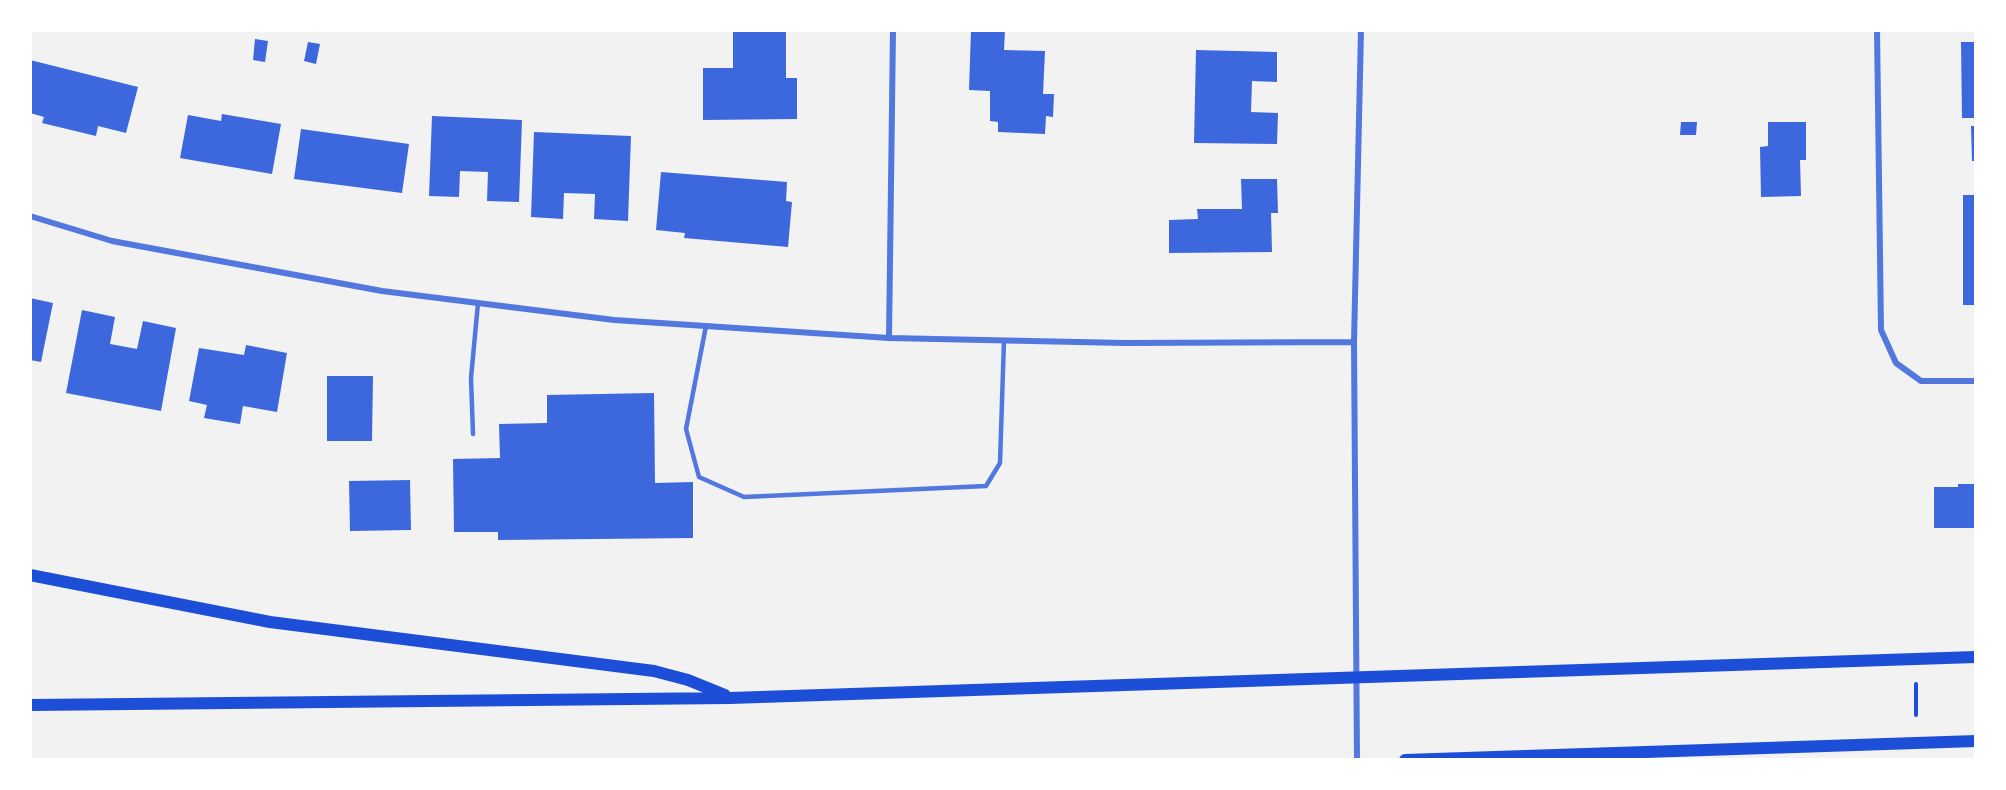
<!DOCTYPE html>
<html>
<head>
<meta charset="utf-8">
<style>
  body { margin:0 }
  #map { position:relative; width:2006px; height:790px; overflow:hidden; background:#f2f2f2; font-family:Inter,sans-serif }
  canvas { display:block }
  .frame { position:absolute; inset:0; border:32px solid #fff; pointer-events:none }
</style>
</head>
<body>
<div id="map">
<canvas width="2006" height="790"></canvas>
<div class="frame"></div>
</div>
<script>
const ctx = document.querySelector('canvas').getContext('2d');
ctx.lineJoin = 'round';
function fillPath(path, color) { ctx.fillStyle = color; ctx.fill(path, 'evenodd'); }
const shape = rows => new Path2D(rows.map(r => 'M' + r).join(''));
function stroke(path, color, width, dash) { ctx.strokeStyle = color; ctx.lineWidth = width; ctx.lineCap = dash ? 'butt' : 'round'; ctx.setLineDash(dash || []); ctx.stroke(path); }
const building = shape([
  [733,30,786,30,786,78,797,78,797,119,703,120,703,68,733,68],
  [971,30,1005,30,1004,50,1045,51,1043,94,1054,94,1053,117,1046,116,1045,134,998,132,998,122,990,121,990,91,969,90],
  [255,39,268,41,265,62,253,60],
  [308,42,320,44,316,64,304,61],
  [1961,42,1976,42,1976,118,1962,118],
  [1196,50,1277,52,1277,82,1252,81,1251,112,1278,113,1277,144,1194,143],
  [30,60,138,87,126,133,98,126,96,136,42,123,44,117,30,113],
  [222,114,281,124,272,174,180,158,188,115,221,121],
  [432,116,522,120,519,202,487,201,488,172,460,171,459,197,429,196],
  [1681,122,1697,122,1696,135,1680,135],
  [1768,122,1806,122,1806,160,1800,160,1801,196,1761,197,1760,147,1768,146],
  [1971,126,1976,126,1976,161,1972,161],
  [301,129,409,144,402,193,294,179],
  [534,132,631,136,628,221,594,219,595,194,564,193,563,219,531,217],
  [661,172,787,182,786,201,792,202,788,247,684,238,685,233,656,230],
  [1241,179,1277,179,1278,213,1271,213,1272,252,1169,253,1169,220,1198,219,1197,209,1242,209],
  [1963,195,1976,195,1976,305,1963,305],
  [30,298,53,303,41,362,30,360],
  [82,310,115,317,110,344,137,349,143,321,176,328,161,411,66,393],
  [246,345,287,353,277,412,243,406,240,424,204,418,207,405,189,401,199,348,244,355],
  [327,376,373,376,372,441,327,441],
  [654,393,655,483,693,482,693,538,498,540,498,532,454,532,453,459,500,458,499,424,547,423,547,395],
  [410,480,411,530,350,531,349,481],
  [1958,484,1976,484,1976,528,1934,528,1934,487,1958,487]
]);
const path = shape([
  [1916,684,1916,715]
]);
const service = shape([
  [706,326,686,429,699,477,744,497,986,486,1000,463,1004,340],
  [473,434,471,378,478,303]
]);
const minor = shape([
  [1877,30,1881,330,1896,363,1921,381,1976,381],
  [30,216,112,241,382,291,614,320,889,338,1125,343,1354,342],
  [889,338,893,30],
  [1357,760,1354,342,1361,30]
]);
const secondary = shape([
  [30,575,270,622,654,671,688,680,725,695],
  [30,705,730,698,1976,657],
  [1405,760,1976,741]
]);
fillPath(building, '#3d67dc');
stroke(path, '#1d4ed8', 4);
stroke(service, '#5277de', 4.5);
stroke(minor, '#5277de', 6);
stroke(secondary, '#1d4ed8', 12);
</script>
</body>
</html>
